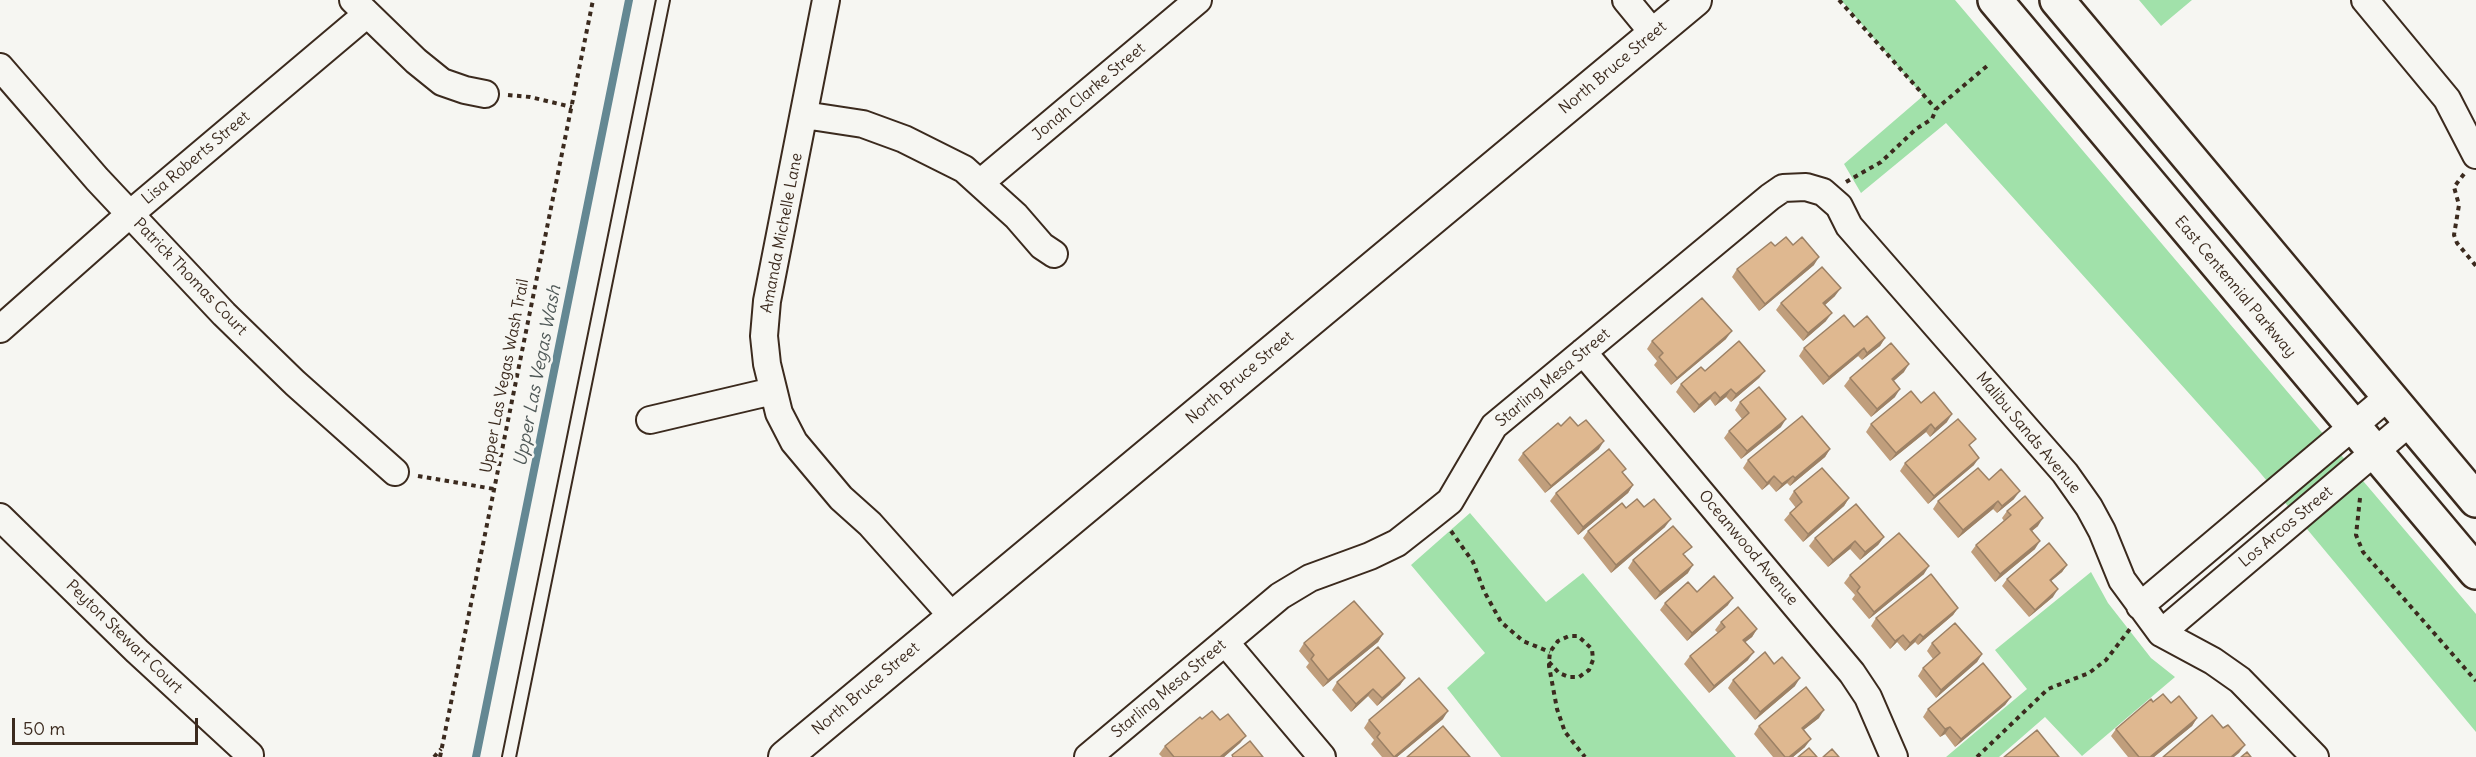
<!DOCTYPE html>
<html>
<head>
<meta charset="utf-8">
<style>
  body { margin:0 }
  #map { position:relative; width:2476px; height:757px; overflow:hidden; background:#f6f6f2; font-family:Delius,sans-serif }
  canvas { display:block }
  .scale { position:absolute; left:12px; top:718px; width:186px; height:27px; box-sizing:border-box; border:3px solid #3b2a1e; border-top:0; padding-left:8px; font-size:18px; line-height:21px; white-space:nowrap; color:#3b2a1e; -webkit-text-stroke:4px #f6f6f2; paint-order:stroke }
</style>
</head>
<body>
<div id="map">
<canvas width="2476" height="757"></canvas>
<div class="scale">50 m</div>
</div>
<script>
const ctx = document.querySelector('canvas').getContext('2d');
ctx.lineJoin = 'round';
function fillPath(path, color) { ctx.fillStyle = color; ctx.fill(path, 'evenodd'); }
const shape = rows => new Path2D(rows.map(r => 'M' + r).join(''));
function stroke(path, color, width, dash) { ctx.strokeStyle = color; ctx.lineWidth = width; ctx.lineCap = dash ? 'butt' : 'round'; ctx.setLineDash(dash || []); ctx.stroke(path); }
function write(font, color, halo, rows, align = 'center') {
  ctx.font = font + ' Delius,sans-serif'; ctx.lineWidth = 5; ctx.setLineDash([]); ctx.textBaseline = 'middle'; ctx.strokeStyle = halo; ctx.fillStyle = color; for (const [text, x, y, turn = 0] of rows) {
    ctx.save(); ctx.translate(x, y); ctx.rotate((+turn || 0) * Math.PI / 180); ctx.textAlign = isNaN(turn) ? turn : align; if (halo) ctx.strokeText(text, 0, 0); ctx.fillText(text, 0, 0); ctx.restore();
  }
}
const green = shape([
  [1841,0,1955,0,2476,614,2476,732,2257,469,1946,123,1861,193,1844,164,1923,96],
  [2139,0,2192,0,2161,26],
  [1470,513,1546,602,1583,573,1736,757,1501,757,1447,688,1485,653,1411,565],
  [2091,572,2108,603,2151,658,2175,677,2082,756,2045,717,1999,757,1946,757,2027,689,1995,650]
]);
const stream = shape([
  [476,757,629,0]
]);
const path = shape([
  [1839,0,1936,109],
  [508,95,530,97,572,107],
  [2464,174,2454,187,2459,205,2454,235,2457,243,2476,266],
  [1846,182,1881,162,1916,129,1932,119,1936,109,1987,66],
  [418,476,494,489],
  [2360,498,2356,535,2363,552,2476,681],
  [1451,531,1473,562,1484,591,1501,622,1523,641,1550,652],
  [1549,662,1559,673,1569,677,1579,677,1589,670,1593,660,1592,649,1578,636,1569,636,1558,641,1550,652,1549,662,1549,666,1557,709,1565,732,1585,757],
  [434,757,441,749],
  [440,757,593,0],
  [1977,757,2048,689,2089,673,2106,660,2130,629]
]);
const service = shape([
  [509,757,663,0]
]);
const minor = shape([
  [353,0,416,61,442,82,465,90,485,94],
  [826,0,767,301,764,336,767,364,779,413,794,442,841,498,870,524,953,617],
  [1626,0,1654,34],
  [2365,0,2447,99,2476,155],
  [0,67,97,179,224,314,295,383,395,472],
  [804,115,863,124,904,139,964,169,1016,216,1042,246,1054,254],
  [980,183,1198,0],
  [0,329,130,214,367,14],
  [1583,352,1852,673,1868,697,1894,757],
  [650,420,773,391],
  [0,517,137,651,250,755],
  [2140,606,2389,396],
  [2161,633,2410,422],
  [1225,642,1322,757],
  [1088,757,1280,596,1310,578,1370,556,1397,543,1425,521,1450,501,1494,426,1770,197,1783,188,1806,187,1823,192,1839,206,1849,226,2065,473,2089,507,2102,531,2122,580,2161,633,2213,661,2240,680,2315,757]
]);
const tertiary = shape([
  [785,757,1695,0]
]);
const secondary = shape([
  [1995,0,2476,572],
  [2057,0,2476,500]
]);
const wall = shape([
  [1775,246,1814,265,1759,311,1732,277,1737,269],
  [1835,296,1825,305,1826,321,1803,341,1776,310,1781,303],
  [1854,327,1885,338,1880,346,1862,360,1858,356,1823,385,1799,356,1804,348],
  [1726,339,1671,385,1654,365,1657,361,1647,349,1652,341],
  [1705,371,1765,371,1759,378,1731,402,1726,397,1715,406,1710,399,1694,413,1676,392,1681,384],
  [1904,372,1893,381,1895,397,1871,417,1844,386,1850,378],
  [1740,402,1781,427,1741,459,1724,438,1729,431,1742,419,1735,410],
  [1921,403,1947,422,1930,437,1926,432,1890,461,1866,432,1871,424],
  [1970,447,1974,465,1928,504,1900,471,1905,463],
  [1599,449,1545,493,1518,460,1523,453],
  [1830,449,1825,457,1790,486,1787,483,1776,492,1769,484,1762,490,1743,468,1748,460],
  [1623,473,1633,485,1628,493,1578,535,1550,501,1556,493],
  [1989,480,2014,499,1997,513,1993,509,1958,538,1933,509,1938,501],
  [1794,491,1849,498,1844,506,1803,542,1784,520,1790,513,1796,508,1789,499],
  [1644,507,1665,527,1611,573,1583,538,1588,531],
  [2007,511,2038,526,2032,531,2035,549,1995,582,1971,552,1976,545,2004,521,2002,518],
  [1884,537,1878,545,1860,560,1850,549,1828,567,1809,546,1815,538],
  [1686,555,1685,556,1688,573,1655,600,1628,568,1633,560],
  [2067,565,2062,572,2051,581,2053,597,2029,617,2002,586,2007,579],
  [1924,574,1869,619,1852,599,1855,595,1844,583,1850,575],
  [1697,592,1728,605,1687,641,1660,610,1665,603],
  [1958,608,1953,615,1918,645,1915,642,1905,651,1897,642,1890,649,1871,626,1876,618],
  [1721,622,1757,629,1752,637,1745,642,1748,660,1709,693,1684,664,1690,656,1718,633,1715,630],
  [1383,634,1378,642,1323,687,1306,667,1309,663,1299,651,1304,643],
  [1932,643,1982,654,1977,662,1936,698,1918,676,1923,668,1933,659,1927,651],
  [1774,664,1795,686,1755,720,1728,688,1733,680],
  [1405,678,1400,685,1377,706,1368,696,1351,712,1332,690,1337,682],
  [2011,697,2005,705,1955,747,1945,734,1940,737,1923,717,1928,709],
  [2171,703,2197,718,2192,726,2154,757,2128,757,2111,736,2116,729],
  [1819,718,1803,730,1805,747,1793,757,1773,757,1754,734,1759,726],
  [1202,719,1220,720,1246,736,1240,743,1224,757,1162,757,1159,754,1165,746],
  [1443,719,1397,757,1382,757,1371,744,1374,740,1364,728,1369,720]
]);
const shadedWall = shape([
  [1819,257,1814,265,1759,311,1765,304],
  [1841,288,1835,296,1818,311,1823,303],
  [1832,313,1826,321,1803,341,1808,333],
  [1732,331,1726,339,1671,385,1677,378],
  [1885,338,1880,346,1862,360,1867,353],
  [1864,348,1858,356,1823,385,1829,377],
  [1909,364,1904,372,1887,387,1892,379],
  [1765,371,1759,378,1731,402,1736,394],
  [1731,389,1726,397,1715,406,1720,398],
  [1900,389,1895,397,1871,417,1877,409],
  [1715,392,1710,399,1694,413,1699,405],
  [1952,414,1947,422,1930,437,1935,429],
  [1786,419,1781,427,1741,459,1747,451],
  [1931,424,1926,432,1890,461,1896,453],
  [1604,441,1599,449,1545,493,1551,486],
  [1830,449,1825,457,1790,486,1795,478],
  [1979,458,1974,465,1928,504,1934,496],
  [1774,476,1769,484,1762,490,1767,483],
  [1793,476,1787,483,1776,492,1782,484],
  [1633,485,1628,493,1578,535,1583,527],
  [2020,491,2014,499,1997,513,2002,506],
  [1849,498,1844,506,1803,542,1808,534],
  [1998,501,1993,509,1958,538,1963,530],
  [2043,518,2038,526,2024,537,2030,529],
  [1671,519,1665,527,1611,573,1616,565],
  [1884,537,1878,545,1860,560,1865,552],
  [1855,541,1850,549,1828,567,1833,560],
  [2040,541,2035,549,1995,582,2000,574],
  [1693,565,1688,573,1655,600,1660,592],
  [2067,565,2062,572,2044,587,2050,580],
  [1929,566,1924,574,1869,619,1874,612],
  [2058,589,2053,597,2029,617,2035,610],
  [1733,598,1728,605,1687,641,1692,633],
  [1958,608,1953,615,1918,645,1923,637],
  [1757,629,1752,637,1738,648,1743,640],
  [1383,634,1378,642,1323,687,1328,680],
  [1920,634,1915,642,1905,651,1910,643],
  [1903,635,1897,642,1890,649,1895,641],
  [1754,652,1748,660,1709,693,1714,686],
  [1982,654,1977,662,1936,698,1941,690],
  [1405,678,1400,685,1377,706,1382,698],
  [1800,678,1795,686,1755,720,1760,712],
  [1373,689,1368,696,1351,712,1356,704],
  [2011,697,2005,705,1955,747,1961,739],
  [1824,710,1819,718,1796,736,1802,728],
  [1448,711,1443,719,1397,757,1394,757],
  [2197,718,2192,726,2154,757,2150,757],
  [1950,727,1945,734,1940,737,1945,729],
  [1246,736,1240,743,1224,757,1220,757],
  [1811,739,1805,747,1793,757,1789,757],
  [2245,745,2239,753,2234,757,2231,757]
]);
const building = shape([
  [1786,237,1793,245,1802,237,1819,257,1765,304,1737,269,1771,242,1775,246,1786,237],
  [1822,267,1841,288,1823,303,1832,313,1808,333,1781,303,1822,267],
  [1702,298,1732,331,1677,378,1659,357,1663,353,1652,341,1702,298],
  [1844,315,1854,327,1867,316,1885,338,1867,353,1864,348,1829,377,1804,348,1844,315],
  [1739,341,1765,371,1736,394,1731,389,1720,398,1715,392,1699,405,1681,384,1701,367,1705,371,1739,341],
  [1891,343,1909,364,1892,379,1900,389,1877,409,1850,378,1891,343],
  [1759,387,1786,419,1747,451,1729,431,1749,413,1740,402,1759,387],
  [1911,391,1921,403,1934,392,1952,414,1935,429,1931,424,1896,453,1871,424,1911,391],
  [1802,416,1830,449,1795,478,1793,476,1782,484,1774,476,1767,483,1748,460,1802,416],
  [1570,417,1578,426,1586,420,1604,441,1551,486,1523,453,1558,423,1561,426,1570,417],
  [1958,419,1976,439,1969,445,1979,458,1934,496,1905,463,1958,419],
  [1609,449,1626,469,1622,472,1633,485,1583,527,1556,493,1609,449],
  [1822,468,1849,498,1808,534,1790,513,1802,502,1794,491,1822,468],
  [1978,468,1989,480,2001,469,2020,491,2002,506,1998,501,1963,530,1938,501,1978,468],
  [2025,496,2043,518,2030,529,2040,541,2000,574,1976,545,2011,515,2007,511,2025,496],
  [1637,499,1644,507,1654,499,1671,519,1616,565,1588,531,1622,503,1626,508,1637,499],
  [1856,504,1884,537,1865,552,1855,541,1833,560,1815,538,1856,504],
  [1673,526,1692,547,1683,554,1693,565,1660,592,1633,560,1673,526],
  [1899,533,1929,566,1874,612,1857,591,1860,587,1850,575,1899,533],
  [2049,543,2067,565,2050,580,2058,589,2035,610,2007,579,2049,543],
  [1931,574,1958,608,1923,637,1920,634,1910,643,1903,635,1895,641,1876,618,1931,574],
  [1714,576,1733,598,1692,633,1665,603,1688,582,1697,592,1714,576],
  [1354,601,1383,634,1328,680,1311,659,1314,655,1304,643,1354,601],
  [1738,607,1757,629,1743,640,1754,652,1714,686,1690,656,1725,627,1721,622,1738,607],
  [1955,623,1982,654,1941,690,1923,668,1940,653,1932,643,1955,623],
  [1378,647,1405,678,1382,698,1373,689,1356,704,1337,682,1378,647],
  [1765,652,1774,664,1782,657,1800,678,1760,712,1733,680,1765,652],
  [1983,663,2011,697,1961,739,1950,727,1945,729,1928,709,1983,663],
  [1419,678,1448,711,1394,757,1377,737,1380,733,1369,720,1419,678],
  [1806,687,1824,710,1802,728,1811,739,1789,757,1785,757,1759,726,1806,687],
  [2163,694,2171,703,2179,696,2197,718,2150,757,2139,757,2116,729,2151,699,2153,702,2163,694],
  [1212,711,1220,720,1228,714,1246,736,1220,757,1174,757,1165,746,1200,717,1202,719,1212,711],
  [2212,715,2223,728,2228,725,2245,745,2231,757,2163,757,2212,715],
  [1443,726,1470,757,1407,757,1443,726],
  [2037,730,2059,757,2004,757,2037,730],
  [1250,741,1263,757,1233,757,1232,755,1250,741],
  [1809,748,1817,757,1798,757,1809,748],
  [1832,749,1839,757,1823,757,1832,749],
  [2247,752,2251,757,2241,757,2247,752]
]);
const streetNames = [
  ["North Bruce Street",1613,68,-40],
  ["Jonah Clarke Street",1089,92,-40],
  ["Lisa Roberts Street",196,158,-40],
  ["Amanda Michelle Lane",782,233,-79],
  ["Patrick Thomas Court",190,277,46],
  ["East Centennial Parkway",2235,287,50],
  ["Upper Las Vegas Wash Trail",505,376,-79],
  ["North Bruce Street",1240,378,-40],
  ["Starling Mesa Street",1553,378,-40],
  ["Malibu Sands Avenue",2028,433,50],
  ["Los Arcos Street",2286,527,-40],
  ["Oceanwood Avenue",1748,548,50],
  ["Peyton Stewart Court",124,637,44],
  ["North Bruce Street",866,689,-40],
  ["Starling Mesa Street",1169,689,-40]
];
const waterNames = [
  ["Upper Las Vegas Wash",538,376,-79]
];
fillPath(green, '#a1e1aa');
stroke(stream, '#648893', 8);
stroke(service, '#3b2a1e', 16);
stroke(minor, '#3b2a1e', 30);
stroke(tertiary, '#3b2a1e', 36);
stroke(secondary, '#3b2a1e', 38);
stroke(path, '#3b2a1e', 4, [4.5, 4.5]);
stroke(service, '#f6f6f2', 12);
stroke(minor, '#f6f6f2', 26);
stroke(tertiary, '#f6f6f2', 32);
stroke(secondary, '#f6f6f2', 33);
fillPath(wall, '#c09e7c');
fillPath(shadedWall, '#9c8165');
fillPath(building, '#dfb890');
stroke(building, '#9c8165', 1.5);
write('16px', '#3b2a1e', '#f6f6f2', streetNames);
write('italic 18px', '#505958', '#f6f6f2', waterNames);
</script>
</body>
</html>
